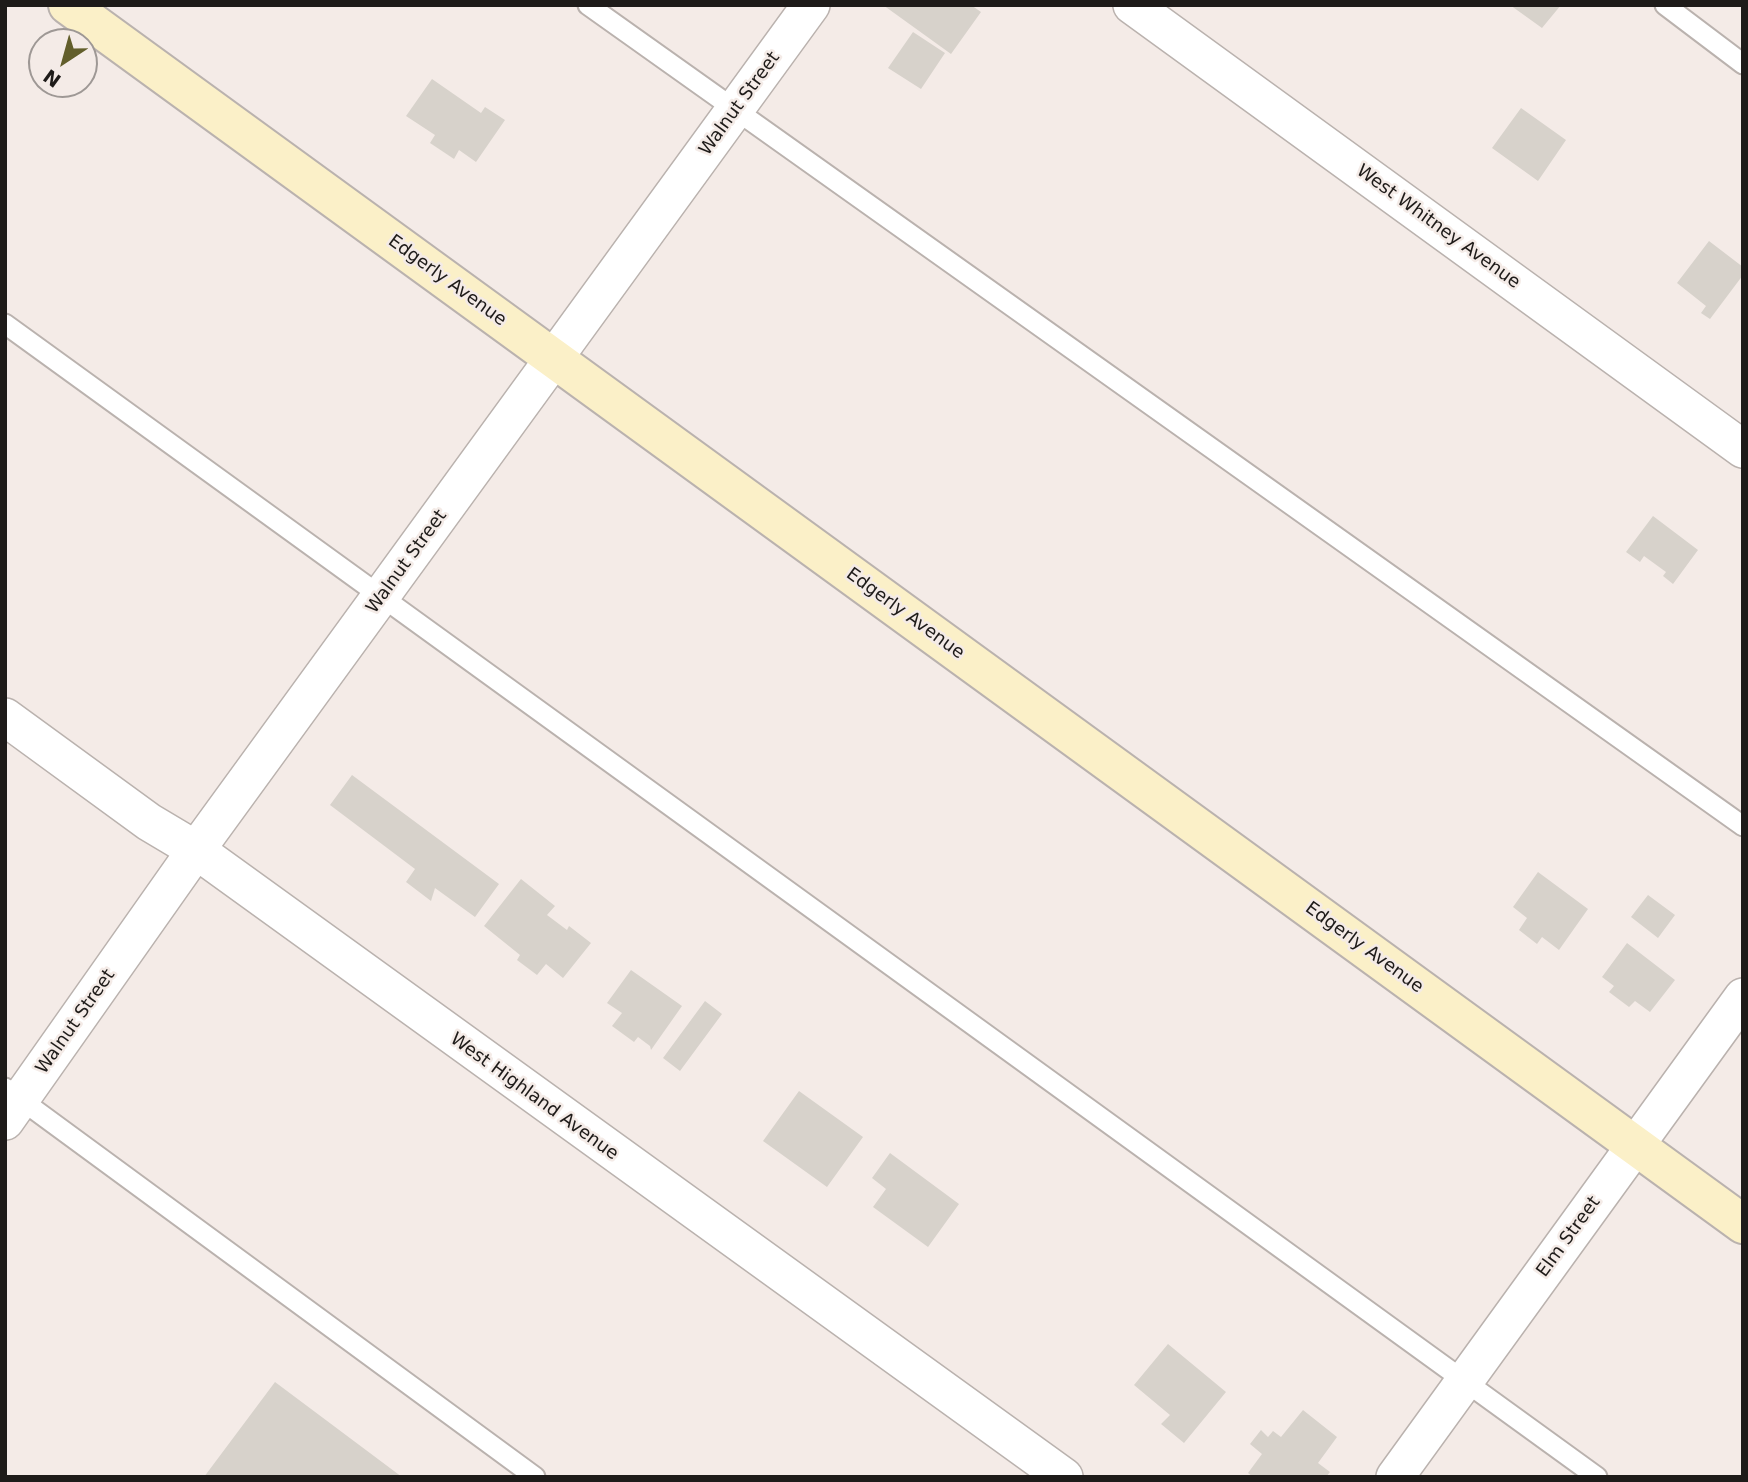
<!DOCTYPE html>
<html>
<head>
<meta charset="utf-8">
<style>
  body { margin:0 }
  #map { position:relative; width:1748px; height:1482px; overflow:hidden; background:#f4ebe7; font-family:"DejaVu Sans",sans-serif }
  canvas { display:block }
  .frame { position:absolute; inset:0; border:7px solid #1e1b19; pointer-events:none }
  .north { position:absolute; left:28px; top:28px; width:70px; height:70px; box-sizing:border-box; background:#f4ebe7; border:2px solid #9e9895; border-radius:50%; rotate:216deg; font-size:19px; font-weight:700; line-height:28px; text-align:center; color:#1e1b19 }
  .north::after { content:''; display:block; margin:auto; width:24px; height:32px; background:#625e2b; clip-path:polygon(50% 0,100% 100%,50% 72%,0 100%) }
</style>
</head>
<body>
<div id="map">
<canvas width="1748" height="1482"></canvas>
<div class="frame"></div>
<div class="north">N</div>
</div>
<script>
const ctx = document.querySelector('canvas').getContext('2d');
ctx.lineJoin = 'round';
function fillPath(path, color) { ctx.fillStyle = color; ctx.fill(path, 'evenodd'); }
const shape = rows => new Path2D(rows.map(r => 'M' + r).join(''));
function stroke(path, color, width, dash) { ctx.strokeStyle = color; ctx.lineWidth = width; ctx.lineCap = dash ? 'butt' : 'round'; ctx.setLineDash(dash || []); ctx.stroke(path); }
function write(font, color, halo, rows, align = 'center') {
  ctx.font = font + ' "DejaVu Sans",sans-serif'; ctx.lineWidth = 5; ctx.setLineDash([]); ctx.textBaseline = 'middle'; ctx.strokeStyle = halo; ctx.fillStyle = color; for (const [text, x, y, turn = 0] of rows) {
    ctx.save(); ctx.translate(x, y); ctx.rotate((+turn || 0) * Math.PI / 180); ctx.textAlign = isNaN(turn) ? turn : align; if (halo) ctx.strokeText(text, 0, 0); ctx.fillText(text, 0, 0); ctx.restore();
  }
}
const building = shape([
  [883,5,971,5,981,12,951,54],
  [1510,5,1561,5,1542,28],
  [913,32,945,53,921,89,888,68],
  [432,79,481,113,485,107,505,120,476,162,459,150,454,159,430,143,435,135,406,116],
  [1521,108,1566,140,1538,181,1492,148],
  [1709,241,1743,267,1743,275,1710,319,1701,313,1706,306,1677,283],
  [1653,516,1698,550,1673,584,1663,576,1666,572,1644,556,1640,562,1626,552],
  [352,775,499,884,475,917,435,888,431,901,406,882,415,869,330,805],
  [1538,872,1588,909,1559,950,1542,937,1537,944,1519,930,1527,918,1513,907],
  [521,879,555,906,547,915,567,930,569,926,591,943,563,978,546,964,537,975,517,960,520,955,484,926],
  [1648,895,1675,915,1658,938,1631,917],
  [1627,943,1675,980,1650,1012,1635,1001,1629,1007,1609,992,1614,986,1602,977],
  [631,970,682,1006,651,1050,650,1046,638,1037,634,1042,612,1026,622,1013,607,1003],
  [705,1001,722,1014,680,1071,663,1058],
  [799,1091,863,1137,827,1187,763,1141],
  [890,1153,959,1204,928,1247,873,1207,886,1189,872,1178],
  [1168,1344,1226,1392,1184,1443,1161,1424,1170,1415,1134,1385],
  [275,1382,402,1477,204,1477],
  [1303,1410,1337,1437,1318,1463,1330,1472,1326,1477,1253,1477,1248,1473,1262,1454,1250,1444,1261,1430,1268,1437,1273,1431,1281,1437]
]);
const lane = shape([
  [588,5,1743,826],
  [1665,5,1743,64],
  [5,324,1597,1477],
  [5,1088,535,1477]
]);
const street = shape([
  [1132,5,1743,449],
  [5,717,149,822,196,850,1064,1477],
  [5,1121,196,850,811,5],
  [1395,1477,1743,997]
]);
const secondary = shape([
  [68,5,1743,1224]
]);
const streetNames = [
  ["Walnut Street",740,104,-54],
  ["West Whitney Avenue",1438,227,36],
  ["Edgerly Avenue",447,281,36],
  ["Walnut Street",407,562,-54],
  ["Edgerly Avenue",905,614,36],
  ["Edgerly Avenue",1364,948,36],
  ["Walnut Street",76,1022,-55],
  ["West Highland Avenue",534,1097,36],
  ["Elm Street",1569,1237,-54]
];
fillPath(building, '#d7d2cb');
stroke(lane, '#bab2ae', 23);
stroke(street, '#bab2ae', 40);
stroke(secondary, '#bab2ae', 42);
stroke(lane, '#fff', 19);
stroke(street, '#fff', 37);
stroke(secondary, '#fbf0c8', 38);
write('18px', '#1e1b19', '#f4ebe7', streetNames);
</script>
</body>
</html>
